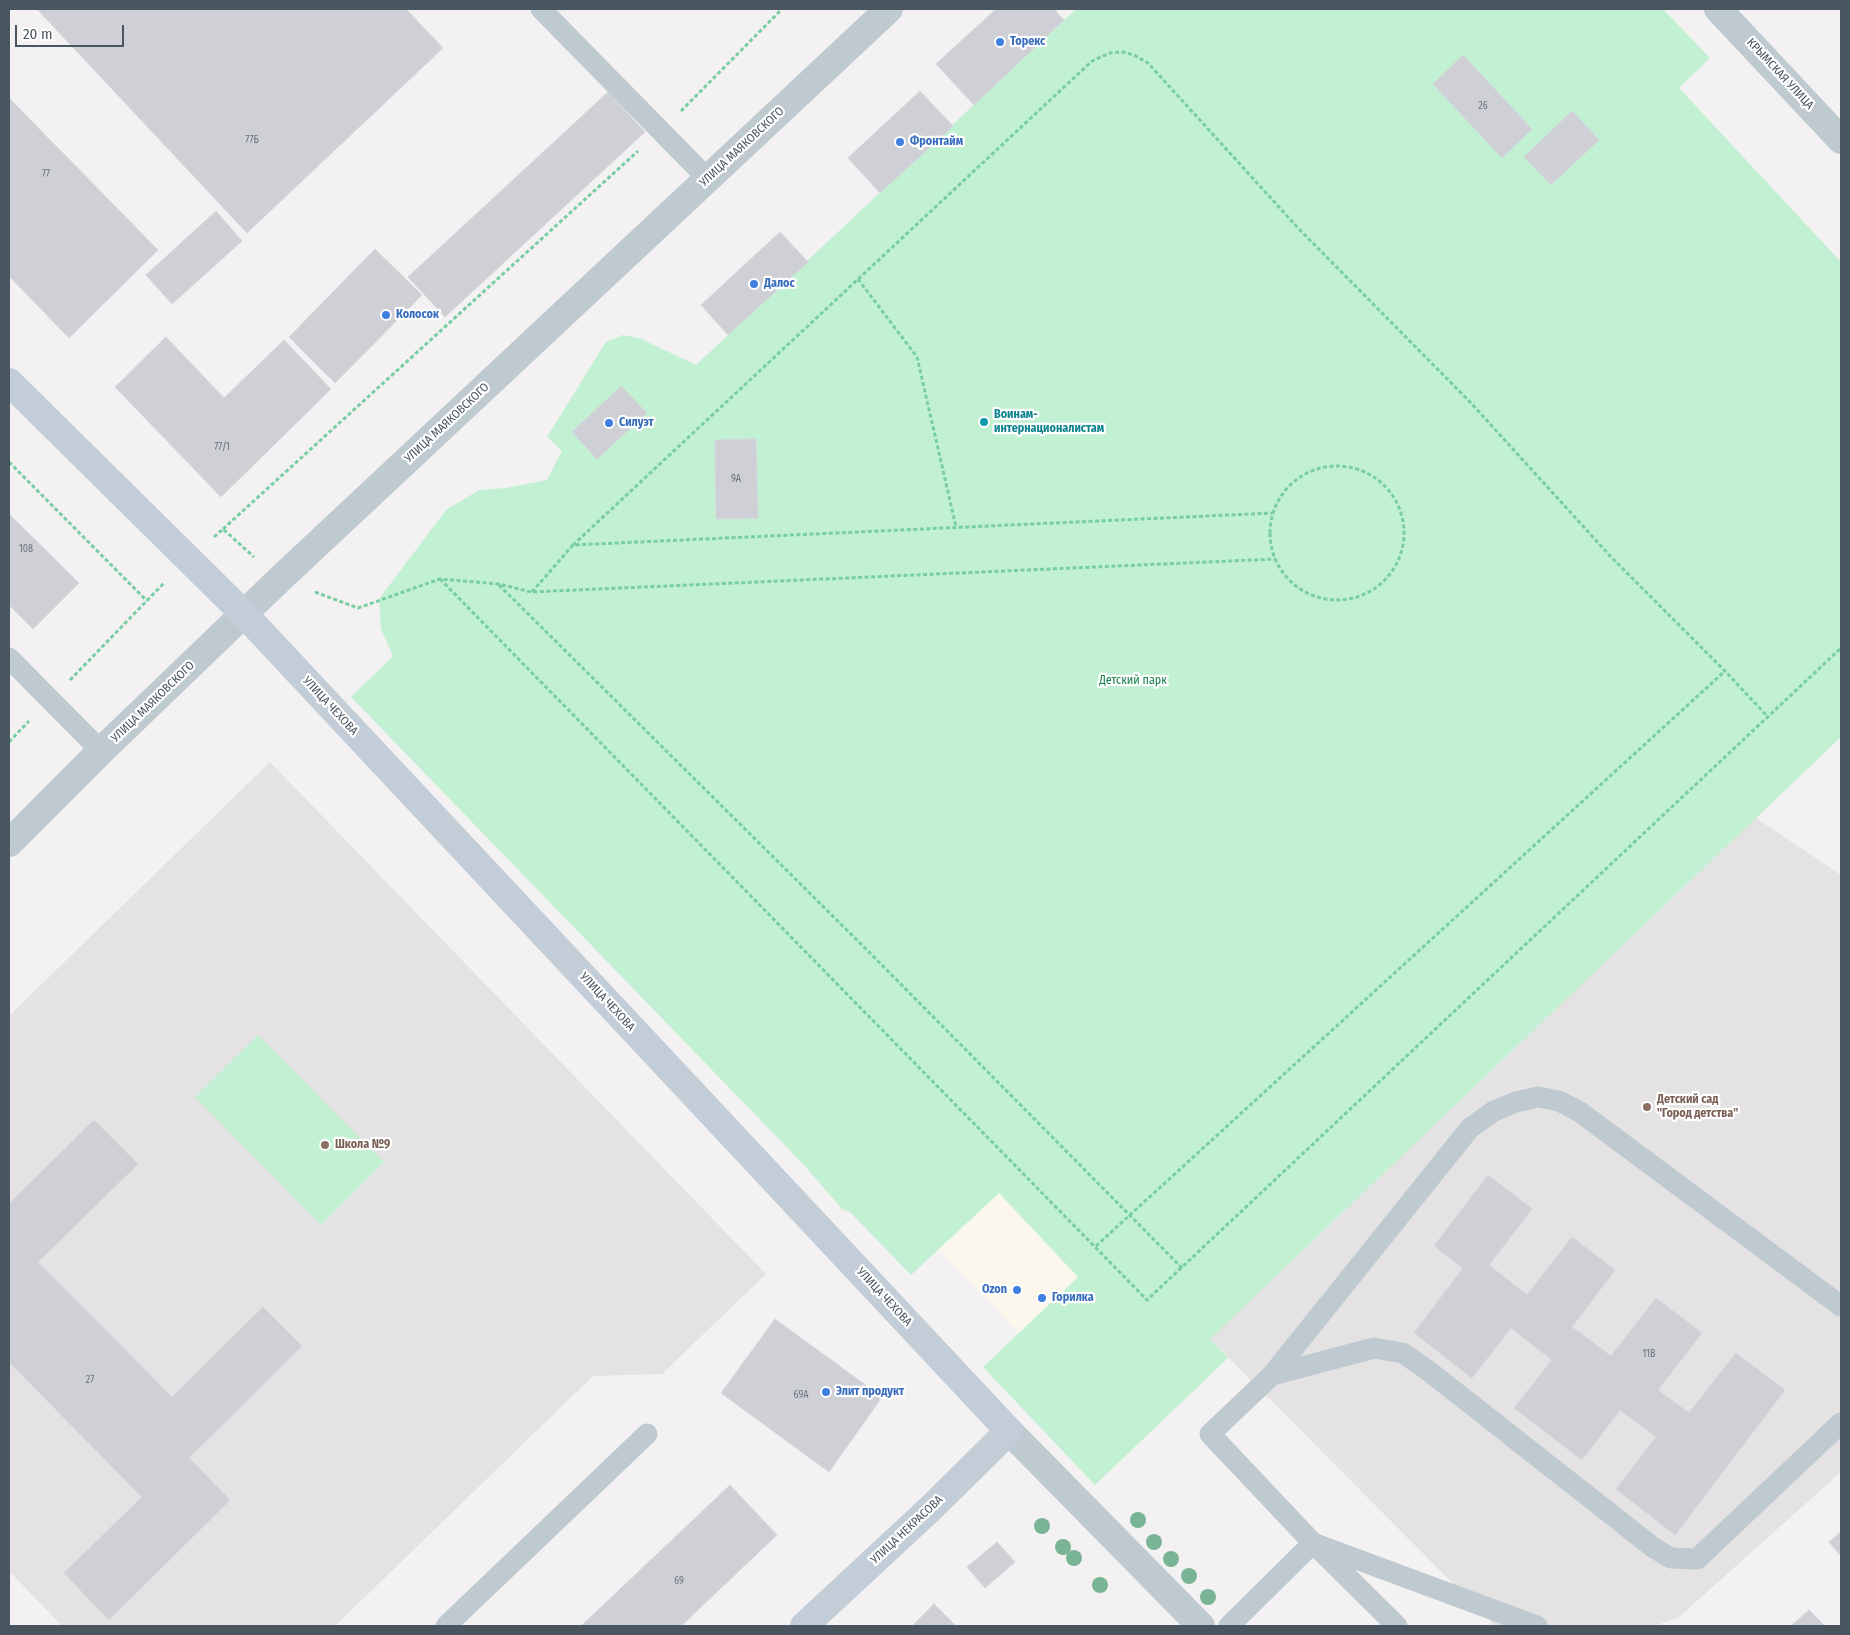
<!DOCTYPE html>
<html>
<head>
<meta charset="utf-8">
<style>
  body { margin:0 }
  #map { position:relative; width:1850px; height:1635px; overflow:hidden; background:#f3f1f1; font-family:"Fira Sans Condensed",sans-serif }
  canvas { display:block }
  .frame { position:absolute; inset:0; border:10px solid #49555f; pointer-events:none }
  .scale { position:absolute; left:15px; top:25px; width:109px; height:22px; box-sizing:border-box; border:2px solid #49555f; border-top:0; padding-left:6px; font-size:15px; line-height:18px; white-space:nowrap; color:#49555f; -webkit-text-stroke:4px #fff; paint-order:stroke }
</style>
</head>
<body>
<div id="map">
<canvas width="1850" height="1635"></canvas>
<div class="frame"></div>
<div class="scale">20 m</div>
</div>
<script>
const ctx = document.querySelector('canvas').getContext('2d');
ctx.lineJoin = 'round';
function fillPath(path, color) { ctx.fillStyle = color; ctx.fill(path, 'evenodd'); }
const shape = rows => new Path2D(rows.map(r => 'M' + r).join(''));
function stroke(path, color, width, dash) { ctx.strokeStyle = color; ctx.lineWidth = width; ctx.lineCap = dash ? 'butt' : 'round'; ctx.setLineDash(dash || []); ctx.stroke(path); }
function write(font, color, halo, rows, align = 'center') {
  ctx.font = font + ' "Fira Sans Condensed",sans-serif'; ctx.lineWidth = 4.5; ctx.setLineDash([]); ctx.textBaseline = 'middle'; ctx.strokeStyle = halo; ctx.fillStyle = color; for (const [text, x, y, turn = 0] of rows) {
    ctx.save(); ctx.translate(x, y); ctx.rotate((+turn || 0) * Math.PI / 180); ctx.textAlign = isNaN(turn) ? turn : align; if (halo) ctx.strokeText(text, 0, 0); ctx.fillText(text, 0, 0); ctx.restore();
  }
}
const commercial = shape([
  [999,1193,1078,1277,1019,1333,939,1249]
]);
const education = shape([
  [270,762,766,1274,662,1374,593,1376,335,1626,62,1626,9,1571,9,1016],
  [1756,818,1841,875,1841,1472,1679,1617,1654,1626,1495,1626,1210,1339]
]);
const green = shape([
  [1076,9,1663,9,1710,58,1679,88,1841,262,1841,737,1210,1339,1228,1358,1095,1485,983,1367,1078,1277,999,1193,911,1275,850,1212,842,1209,805,1166,351,697,393,656,381,629,379,599,446,510,479,490,506,488,547,480,562,451,547,437,606,342,623,335,639,338,696,365],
  [258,1035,384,1162,321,1225,195,1097]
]);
const building = shape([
  [37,9,406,9,443,48,247,233,37,9],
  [996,9,1054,9,1064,20,974,105,936,64,996,9],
  [1463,55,1532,129,1502,158,1433,84,1463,55],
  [920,91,953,126,880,193,848,158,920,91],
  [608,92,645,132,445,317,408,277,608,92],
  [9,98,158,250,69,338,9,276,9,98],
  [1572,111,1599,140,1551,185,1524,157,1572,111],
  [216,211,242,241,172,304,146,275,216,211],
  [780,232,808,262,728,335,701,305,780,232],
  [375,249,422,295,335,383,289,337,375,249],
  [166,337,224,398,284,340,331,389,221,497,115,387,166,337],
  [621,386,647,413,597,459,572,432,621,386],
  [756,439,758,518,716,519,715,440,756,439],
  [9,514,79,583,33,629,9,605,9,514],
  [94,1120,138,1164,38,1262,172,1397,263,1307,302,1346,189,1458,230,1500,109,1620,64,1573,142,1497,9,1362,9,1204,94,1120],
  [1488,1175,1532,1209,1489,1265,1527,1295,1572,1237,1615,1270,1572,1327,1611,1356,1656,1298,1702,1333,1658,1390,1689,1413,1736,1353,1785,1390,1675,1535,1616,1489,1656,1437,1620,1410,1582,1460,1514,1408,1552,1360,1511,1328,1472,1378,1414,1333,1463,1268,1434,1246,1488,1175],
  [775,1319,882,1397,829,1472,721,1393,775,1319],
  [730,1485,777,1535,681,1626,581,1626,730,1485],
  [1841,1532,1841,1556,1829,1542,1841,1532],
  [997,1542,1015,1562,985,1588,967,1567,997,1542],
  [934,1604,956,1626,912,1626,934,1604],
  [1809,1610,1825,1626,1791,1626,1809,1610]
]);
const path = shape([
  [681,111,782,9],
  [858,279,917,357,956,527],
  [9,462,147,601],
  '1270 533a67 67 0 1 1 134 0a67 67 0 1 1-134 0Z',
  [223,529,638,151],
  [214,537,223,529,254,557],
  [573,545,1092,61,1110,53,1123,52,1134,55,1148,63,1298,228,1471,403,1612,558,1725,671,1768,717],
  [440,579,1147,1300,1841,648],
  [499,585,866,949,1182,1268],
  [315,592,358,608,440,579,499,584,531,592,1275,559],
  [532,592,573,545,1273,513],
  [70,680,165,582],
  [9,742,29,721],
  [1096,1246,1725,671]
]);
const lane = shape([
  [541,9,708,179],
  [9,658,101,751],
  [1272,1375,1374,1348,1403,1353,1430,1372,1654,1548,1671,1558,1697,1559,1841,1423],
  [446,1626,647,1434],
  [1229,1626,1313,1543,1397,1626],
  [1537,1626,1313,1543,1210,1434,1272,1375,1470,1128,1494,1111,1516,1102,1538,1097,1559,1101,1580,1112,1841,1306]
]);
const street = shape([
  [1718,9,1841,140],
  [9,843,101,751,280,579,889,9],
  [1009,1431,1201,1626]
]);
const secondary = shape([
  [9,382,244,614,1009,1431,931,1508,804,1626]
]);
const trees = [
  [1138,1520],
  [1042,1526],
  [1154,1542],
  [1063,1547],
  [1074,1558],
  [1171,1559],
  [1189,1576],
  [1100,1585],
  [1208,1597]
];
const markers = [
  [1000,42,5,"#3f7fe0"],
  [900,142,5,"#3f7fe0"],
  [754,284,5,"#3f7fe0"],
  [386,315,5,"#3f7fe0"],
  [984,422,5,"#0f9aa8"],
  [609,423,5,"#3f7fe0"],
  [1647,1107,5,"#8d6e63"],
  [325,1145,5,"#8d6e63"],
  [1017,1290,5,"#3f7fe0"],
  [1042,1298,5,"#3f7fe0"],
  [826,1392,5,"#3f7fe0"]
];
const numberNames = [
  ["26",1483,106],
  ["77Б",252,140],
  ["77",46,174],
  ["77/1",222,447],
  ["9А",736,479],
  ["108",26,549],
  ["11В",1649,1354],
  ["27",90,1380],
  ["69А",801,1395],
  ["69",679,1581]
];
const shopNames = [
  ["Торекс",1010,42],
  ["Фронтайм",910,142],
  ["Далос",764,284],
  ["Колосок",396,315],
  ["Силуэт",619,423],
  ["Ozon",1007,1290,"right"],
  ["Горилка",1052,1298],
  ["Элит продукт",836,1392]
];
const streetNames = [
  ["КРЫМСКАЯ УЛИЦА",1780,74,47],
  ["УЛИЦА МАЯКОВСКОГО",742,147,-43],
  ["УЛИЦА МАЯКОВСКОГО",447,423,-43],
  ["УЛИЦА МАЯКОВСКОГО",153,702,-44],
  ["УЛИЦА ЧЕХОВА",330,706,47],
  ["УЛИЦА ЧЕХОВА",607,1002,47],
  ["УЛИЦА ЧЕХОВА",884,1297,47],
  ["УЛИЦА НЕКРАСОВА",907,1530,-43]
];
const cultureNames = [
  ["Воинам-",994,415],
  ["интернационалистам",994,429]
];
const parkNames = [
  ["Детский парк",1133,681]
];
const educationNames = [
  ["Детский сад",1657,1100],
  ["\"Город детства\"",1657,1114],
  ["Школа №9",335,1145]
];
fillPath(commercial, '#fcf7ec');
fillPath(education, '#e4e2e3');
fillPath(green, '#c1f0d2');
fillPath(building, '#ced0d6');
stroke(building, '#d5d7dc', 1);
stroke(path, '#78cea2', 3, [4, 2.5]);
stroke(lane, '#bfc9d0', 21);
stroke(street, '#bfc9d0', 28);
stroke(secondary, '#c2cdd8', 28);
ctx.fillStyle = '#7ab496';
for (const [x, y] of trees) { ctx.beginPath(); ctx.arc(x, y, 8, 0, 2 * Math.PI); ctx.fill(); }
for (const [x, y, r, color] of markers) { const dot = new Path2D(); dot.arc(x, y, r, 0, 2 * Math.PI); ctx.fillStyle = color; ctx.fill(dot); stroke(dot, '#fff', 2); }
write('10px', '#6a747d', null, numberNames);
write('bold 12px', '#366cbe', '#fff', shopNames, 'left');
write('12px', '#49555f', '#fff', streetNames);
write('bold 12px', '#0d838f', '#fff', cultureNames, 'left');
write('12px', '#17824b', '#fff', parkNames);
write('bold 12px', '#785e54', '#fff', educationNames, 'left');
</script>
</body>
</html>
